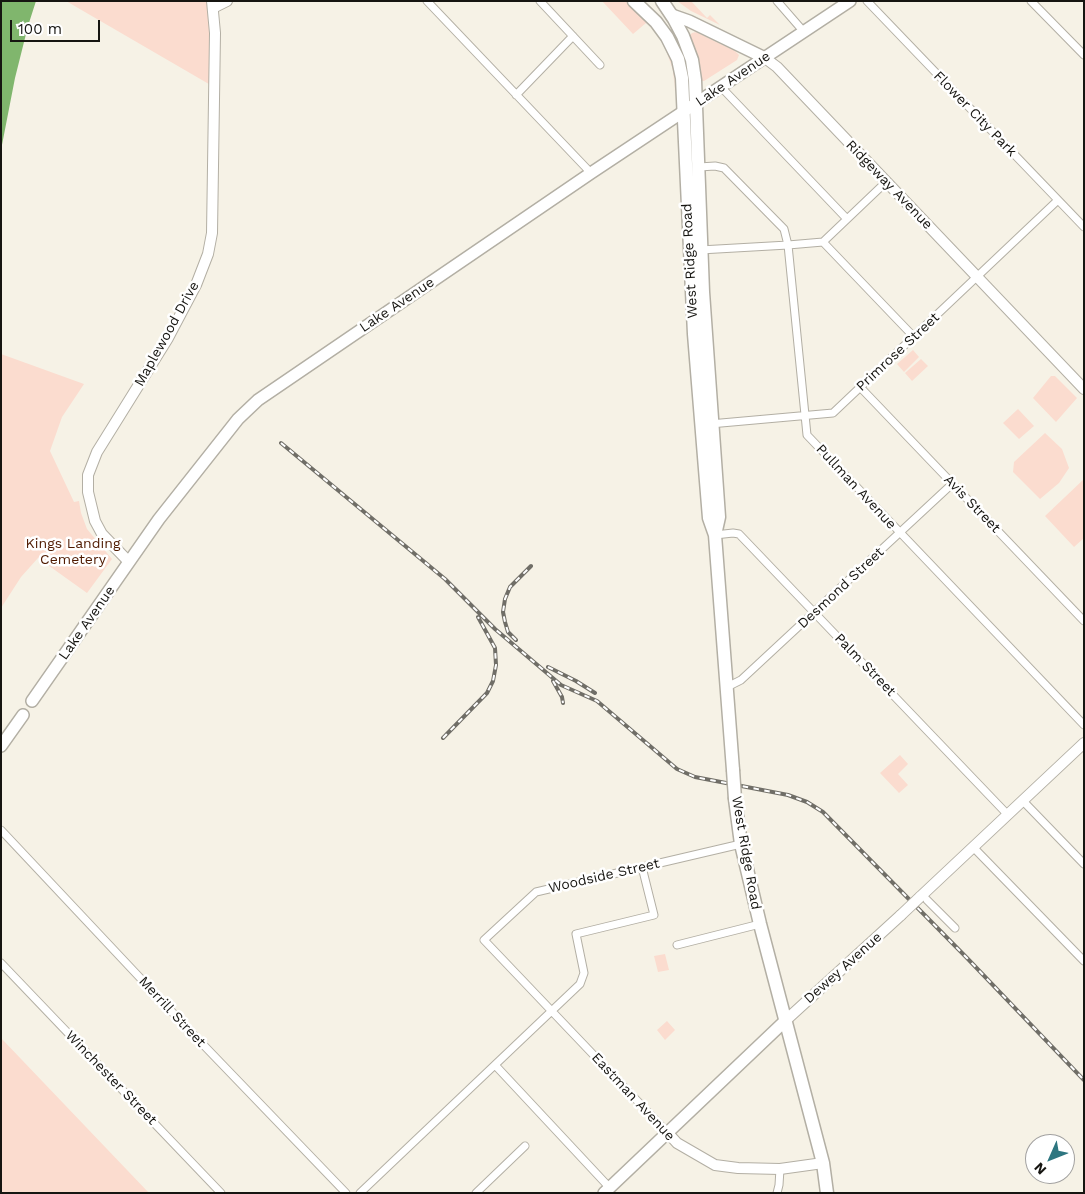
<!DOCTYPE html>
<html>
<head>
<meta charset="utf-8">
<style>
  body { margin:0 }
  #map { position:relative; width:1085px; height:1194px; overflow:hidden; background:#f6f2e6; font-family:"Work Sans",sans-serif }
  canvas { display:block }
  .frame { position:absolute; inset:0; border:2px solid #161511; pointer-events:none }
  .north { position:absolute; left:1025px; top:1134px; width:50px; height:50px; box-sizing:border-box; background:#fff; border:1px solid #a2a1a0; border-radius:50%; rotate:226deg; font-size:14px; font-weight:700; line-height:20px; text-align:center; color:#161511 }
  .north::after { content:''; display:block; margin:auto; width:18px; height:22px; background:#2e7680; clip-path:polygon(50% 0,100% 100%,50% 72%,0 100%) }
  .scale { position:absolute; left:10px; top:20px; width:90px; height:22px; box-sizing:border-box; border:2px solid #161511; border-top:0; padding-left:6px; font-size:15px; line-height:18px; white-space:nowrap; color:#161511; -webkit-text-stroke:4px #fff; paint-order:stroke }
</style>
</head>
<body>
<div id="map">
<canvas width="1085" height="1194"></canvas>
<div class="frame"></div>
<div class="north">N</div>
<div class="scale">100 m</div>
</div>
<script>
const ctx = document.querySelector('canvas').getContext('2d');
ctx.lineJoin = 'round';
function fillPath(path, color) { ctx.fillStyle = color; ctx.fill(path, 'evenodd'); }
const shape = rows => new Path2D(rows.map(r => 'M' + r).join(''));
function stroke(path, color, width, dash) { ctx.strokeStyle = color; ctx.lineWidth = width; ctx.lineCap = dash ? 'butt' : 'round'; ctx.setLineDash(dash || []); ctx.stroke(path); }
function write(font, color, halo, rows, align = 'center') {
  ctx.font = font + ' "Work Sans",sans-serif'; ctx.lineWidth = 5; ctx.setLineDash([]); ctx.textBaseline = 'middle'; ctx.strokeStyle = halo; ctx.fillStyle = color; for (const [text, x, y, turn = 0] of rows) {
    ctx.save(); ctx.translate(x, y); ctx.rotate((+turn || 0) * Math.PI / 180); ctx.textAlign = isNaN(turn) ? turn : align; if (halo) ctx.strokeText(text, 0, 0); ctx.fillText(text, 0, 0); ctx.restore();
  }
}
const green = shape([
  [66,1,227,1,213,8,214,87],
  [602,1,630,1,662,37,674,70,675,92,673,70,667,53,661,38,652,26,646,23,633,34],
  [677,1,691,1,707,18,710,15,720,25,691,11],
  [696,32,735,51,739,55,737,60,704,81,701,81,689,36,692,33],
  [913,350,919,357,904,372,897,364],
  [1,354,84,384,62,417,50,451,74,502,79,501,81,513,87,529,112,559,87,593,38,558,21,577,1,608],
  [921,359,928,366,912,381,905,373],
  [1051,376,1055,376,1077,398,1056,422,1033,398],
  [1018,409,1034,426,1019,439,1003,423],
  [1045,433,1062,449,1069,468,1059,483,1040,499,1013,472,1014,462],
  [1084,479,1084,538,1074,547,1045,516],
  [900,755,908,764,898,774,908,785,899,793,880,773],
  [665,954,669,970,658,972,654,956],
  [667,1021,675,1030,665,1040,657,1030],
  [1,1038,149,1193,1,1193]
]);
const water = shape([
  [1,1,36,1,28,26,15,78,1,150]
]);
const street = shape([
  [427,1,591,173],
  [540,1,600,65],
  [777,1,804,32],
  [867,1,1084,227],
  [1031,1,1084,55],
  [721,87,847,219],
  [516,95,573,36],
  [699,167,715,166,724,168,784,229,788,245,807,435,1084,725],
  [823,242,914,337],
  [700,250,788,245,823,242,886,182],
  [860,387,1084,621],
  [710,424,833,413,1058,200],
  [715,535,733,533,739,534,1008,815],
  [727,687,741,680,952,484],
  [1023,801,1084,864],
  [1,830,191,1032,346,1193],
  [973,847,1084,961],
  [922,895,955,928],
  [677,945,760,924],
  [1,963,221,1193],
  [495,1065,609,1187],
  [667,1132,484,940,536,892,741,844],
  [360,1193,580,984,584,973,576,934,654,915,642,867],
  [476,1193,525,1146],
  [777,1193,779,1185,780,1169]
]);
const secondary = shape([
  [213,8,227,1],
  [765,58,777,67,1084,389],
  [129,562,102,534,95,521,88,492,88,475,97,452,168,338,196,285,208,254,212,233,215,33,212,1],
  [920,897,1084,743],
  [785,1021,901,915],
  [667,1132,677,1143,715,1165,738,1168,780,1169,823,1163]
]);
const primary = shape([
  [672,15,689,21,765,58],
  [32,701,159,519,238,419,258,400,591,173,850,1],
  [1,746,23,715],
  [604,1193,785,1021]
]);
const highway = shape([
  [634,1,656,22,667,37,678,59,682,78,694,334,709,518,715,535,733,770],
  [662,1,674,19,683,36,692,60,695,80,703,292,719,517,715,535],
  [735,799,741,844,760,924,823,1163,827,1193]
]);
const rail = shape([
  [281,443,445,579,495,629,561,685,597,701,677,769,695,777,788,795,807,802,823,812,967,958,1084,1080],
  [516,640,508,632,505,622,503,612,505,599,510,587,531,566],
  [548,667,576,681,595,693],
  [553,681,562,697,563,703],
  [443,738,487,693,493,681,496,665,495,648,478,617]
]);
const secondaryBridge = shape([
  [901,915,920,897]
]);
const highwayBridge = shape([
  [733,770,735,799]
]);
const streetNames = [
  ["Lake Avenue",733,79,-34],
  ["Flower City Park",975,114,46],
  ["Ridgeway Avenue",889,185,46],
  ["West Ridge Road",690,261,-93],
  ["Lake Avenue",397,305,-34],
  ["Maplewood Drive",167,334,-61],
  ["Primrose Street",898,352,-43],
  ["Pullman Avenue",856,487,47],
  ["Avis Street",972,504,46],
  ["Desmond Street",841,588,-43],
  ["Lake Avenue",87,623,-55],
  ["Palm Street",865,665,46],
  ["West Ridge Road",746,853,80],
  ["Woodside Street",604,876,-13],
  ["Dewey Avenue",843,968,-42],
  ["Merrill Street",172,1012,47],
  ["Winchester Street",111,1078,46],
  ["Eastman Avenue",633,1097,47]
];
const parkNames = [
  ["Kings Landing",73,544],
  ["Cemetery",73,560]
];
fillPath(green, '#fbdccf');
fillPath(water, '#80b66d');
stroke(street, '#b3afa4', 9);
stroke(secondary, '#b3afa4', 12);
stroke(primary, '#b3afa4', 14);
stroke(highway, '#b3afa4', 15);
stroke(street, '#fff', 7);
stroke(secondary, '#fff', 10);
stroke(primary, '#fff', 11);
stroke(highway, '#fff', 12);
stroke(rail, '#706e67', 4);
stroke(rail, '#fff', 2, [5.5]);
stroke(secondaryBridge, '#b3afa4', 12, []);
stroke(highwayBridge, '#b3afa4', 15, []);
stroke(secondaryBridge, '#fff', 10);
stroke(highwayBridge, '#fff', 12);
write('14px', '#161511', '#fff', streetNames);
write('14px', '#4f1a00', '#fff', parkNames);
</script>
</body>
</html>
